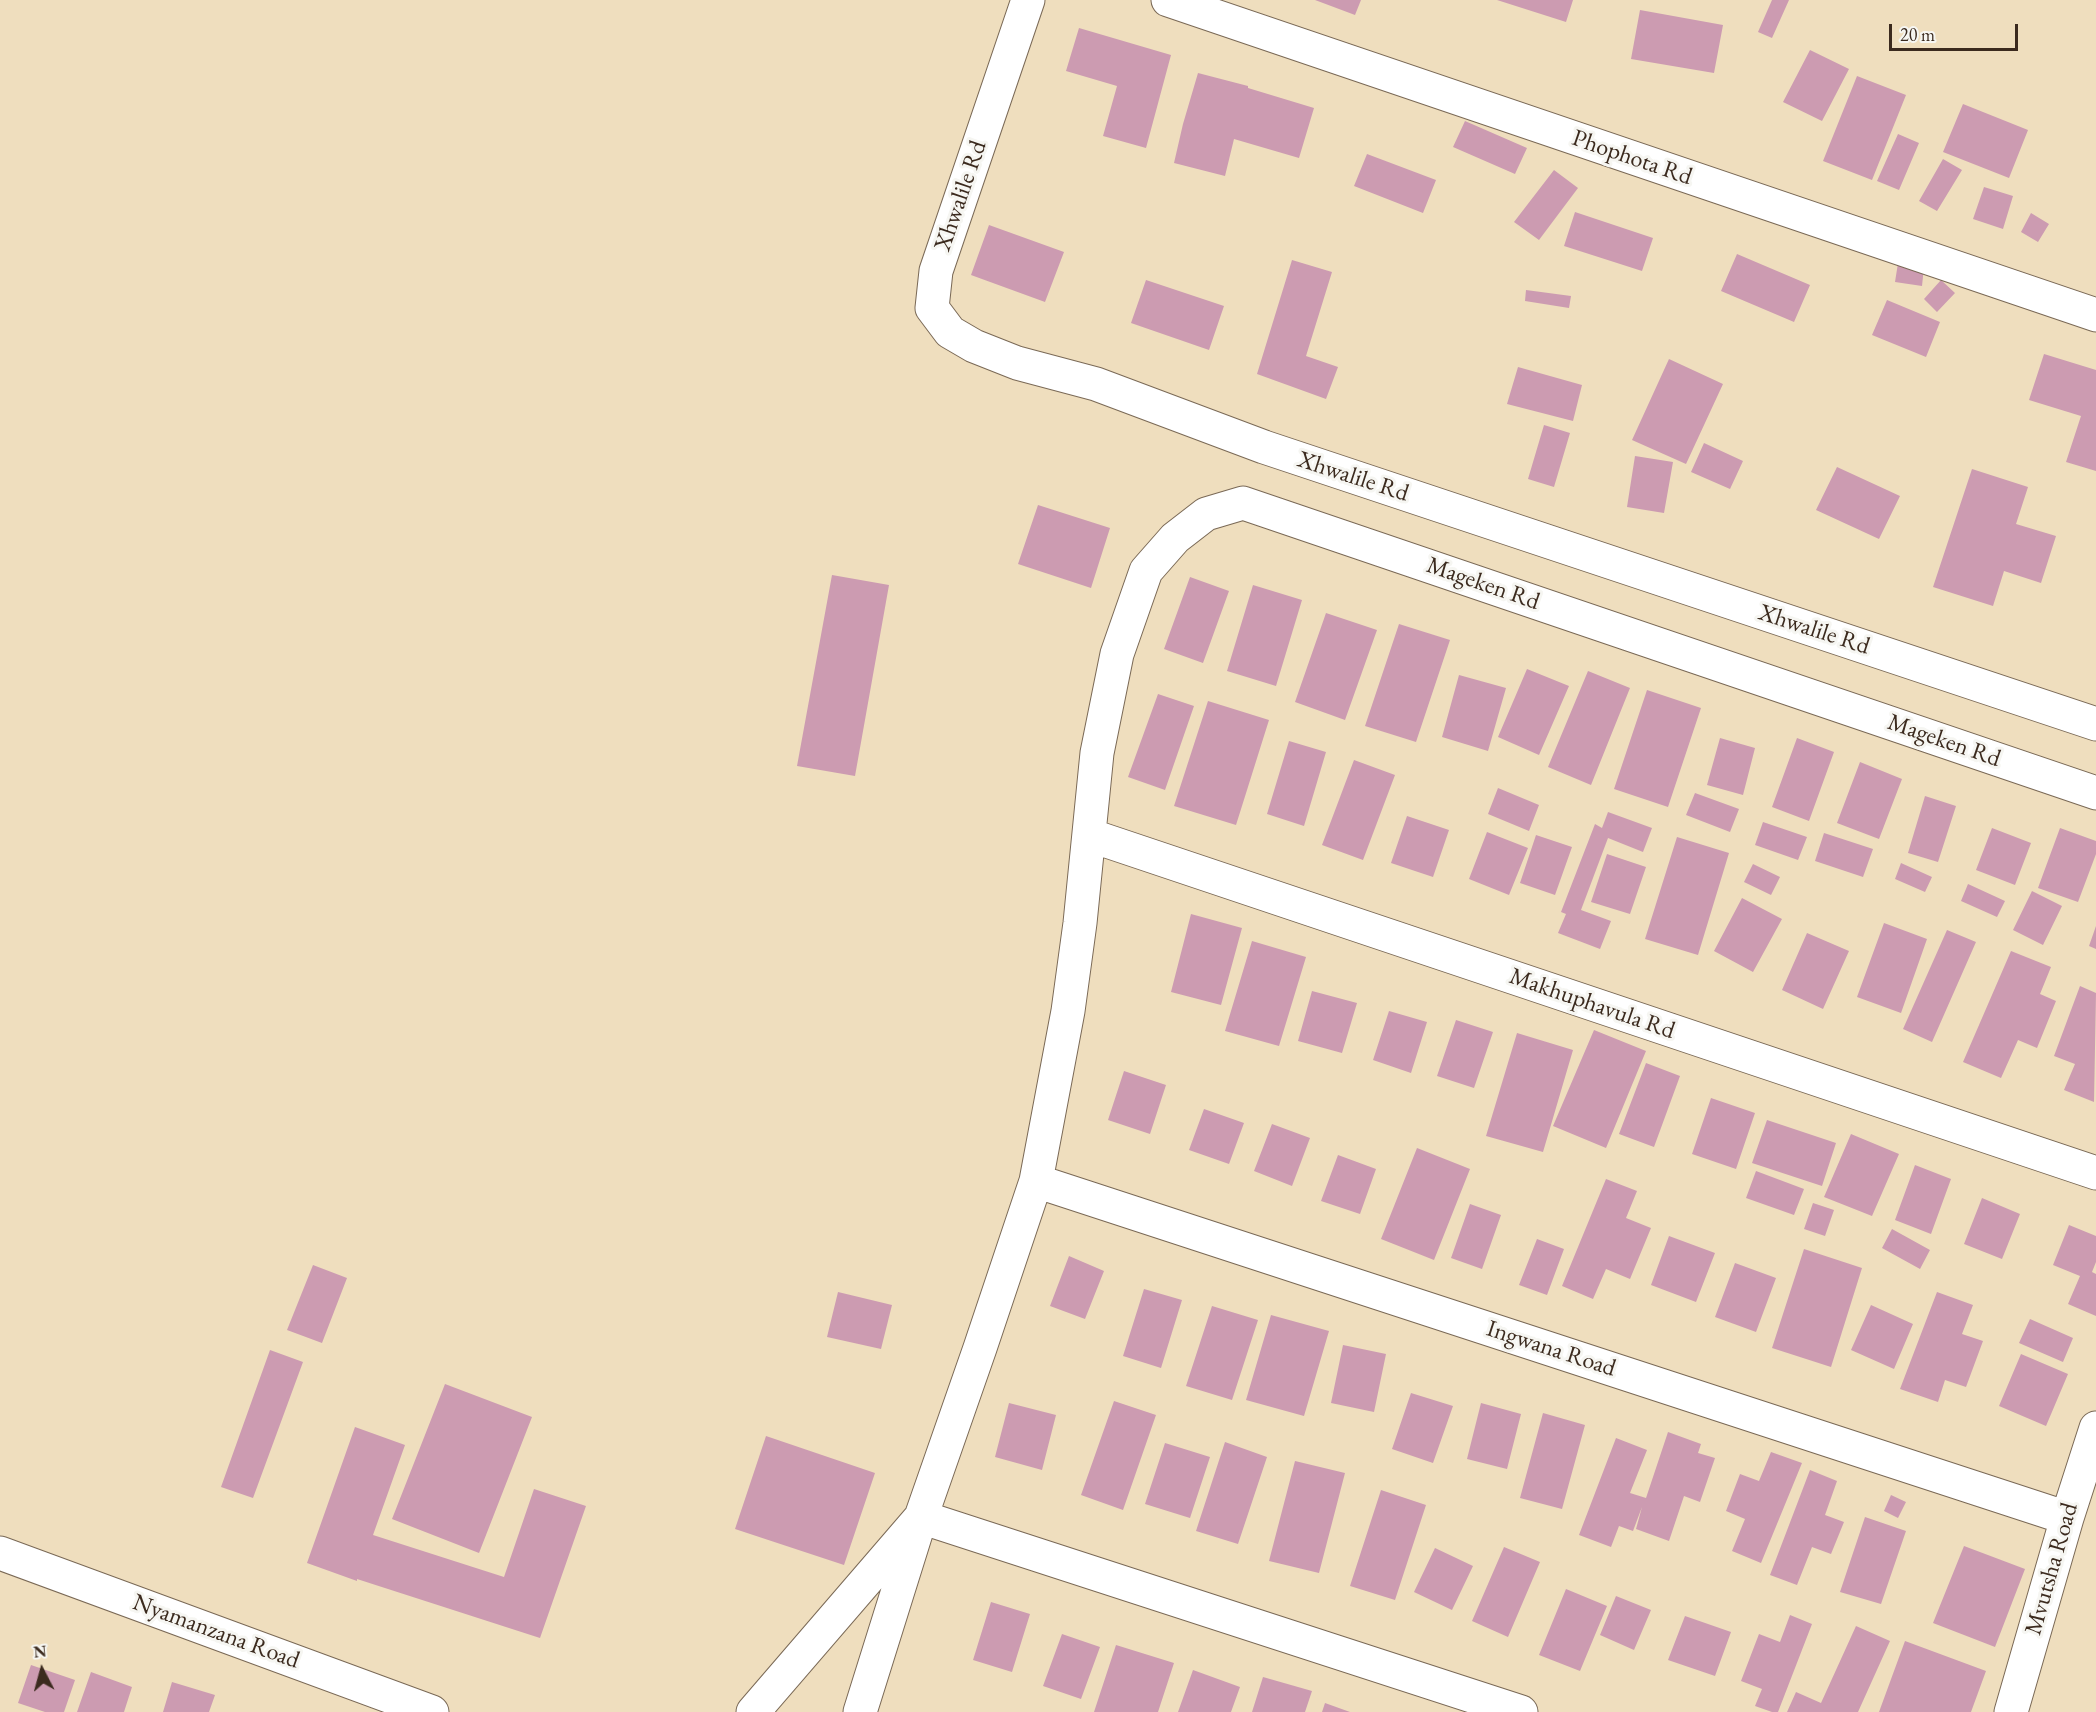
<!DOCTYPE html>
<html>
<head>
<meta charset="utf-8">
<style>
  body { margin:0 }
  #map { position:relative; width:2096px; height:1712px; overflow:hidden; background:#efdebe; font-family:"EB Garamond",serif }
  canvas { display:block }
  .north { position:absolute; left:12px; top:1640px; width:60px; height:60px; -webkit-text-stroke:4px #f6f6f2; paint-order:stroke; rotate:354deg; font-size:16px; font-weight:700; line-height:24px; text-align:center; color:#3b2a1e }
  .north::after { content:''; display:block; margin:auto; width:21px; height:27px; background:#3b2a1e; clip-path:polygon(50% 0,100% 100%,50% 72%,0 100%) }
  .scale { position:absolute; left:1889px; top:24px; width:129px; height:27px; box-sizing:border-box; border:3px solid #3b2a1e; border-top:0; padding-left:8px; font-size:18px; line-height:21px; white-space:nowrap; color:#3b2a1e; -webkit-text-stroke:4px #f6f6f2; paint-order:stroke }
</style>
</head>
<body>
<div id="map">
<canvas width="2096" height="1712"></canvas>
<div class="north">N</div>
<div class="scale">20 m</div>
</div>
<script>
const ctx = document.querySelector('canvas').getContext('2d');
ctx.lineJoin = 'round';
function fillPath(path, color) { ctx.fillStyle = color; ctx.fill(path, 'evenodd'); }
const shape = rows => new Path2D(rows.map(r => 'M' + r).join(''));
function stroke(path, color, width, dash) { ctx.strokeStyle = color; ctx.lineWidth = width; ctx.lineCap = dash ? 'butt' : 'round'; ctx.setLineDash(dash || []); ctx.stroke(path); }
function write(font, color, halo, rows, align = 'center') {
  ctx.font = font + ' "EB Garamond",serif'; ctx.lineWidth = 6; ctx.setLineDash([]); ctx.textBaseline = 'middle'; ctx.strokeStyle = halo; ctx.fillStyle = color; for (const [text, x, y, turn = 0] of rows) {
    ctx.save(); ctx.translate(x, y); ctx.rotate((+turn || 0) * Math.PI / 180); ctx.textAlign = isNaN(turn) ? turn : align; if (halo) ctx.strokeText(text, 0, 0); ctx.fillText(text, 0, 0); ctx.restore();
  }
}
const building = shape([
  [1315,0,1361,0,1355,15],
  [1497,0,1573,0,1566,22],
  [1772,0,1789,0,1772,38,1758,32],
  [1640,10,1723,25,1714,73,1631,59],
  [1079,28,1171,55,1146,148,1103,136,1117,86,1066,71],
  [1810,50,1849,69,1822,121,1783,102],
  [1198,73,1248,86,1248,88,1314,108,1299,158,1234,139,1225,176,1174,163,1183,124],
  [1857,76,1906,95,1872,180,1823,161],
  [1963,104,2028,130,2009,178,1943,152],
  [1465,121,1527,148,1515,174,1453,147],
  [1898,134,1919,143,1899,190,1877,181],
  [1367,154,1436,180,1423,213,1354,186],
  [1943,159,1962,170,1937,211,1919,201],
  [1554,170,1578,188,1539,240,1514,222],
  [1984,187,2013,196,2003,229,1973,219],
  [1575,212,1653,238,1642,271,1564,246],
  [2031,213,2049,224,2038,242,2021,232],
  [989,225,1064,252,1045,302,971,275],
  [1737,254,1810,285,1794,322,1721,291],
  [1292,260,1332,272,1306,356,1338,367,1326,399,1257,374],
  [1898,263,1924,267,1922,286,1895,282],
  [1146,280,1224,306,1209,350,1131,323],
  [1941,280,1955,293,1937,312,1924,299],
  [1526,290,1571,296,1569,308,1525,301],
  [1887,300,1940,322,1926,357,1872,335],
  [2044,354,2096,370,2096,471,2066,462,2081,416,2029,400],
  [1669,359,1723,384,1686,464,1632,440],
  [1518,367,1582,385,1573,421,1507,404],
  [1544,425,1570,433,1554,487,1528,479],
  [1704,443,1743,461,1730,489,1691,472],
  [1635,456,1673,462,1664,513,1627,507],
  [1837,467,1900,496,1879,539,1816,510],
  [1972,469,2028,487,2016,524,2056,536,2041,583,2004,571,1993,606,1933,587],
  [1038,505,1110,528,1091,588,1018,564],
  [832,575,889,585,855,776,797,766],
  [1190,577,1229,591,1203,663,1164,649],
  [1253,585,1302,600,1276,686,1227,671],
  [1326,613,1377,630,1345,720,1295,702],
  [1399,624,1450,640,1416,742,1365,726],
  [1527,669,1569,686,1539,755,1498,737],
  [1588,671,1630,688,1591,785,1548,767],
  [1459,675,1506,688,1488,751,1442,737],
  [1647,690,1701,708,1668,807,1614,789],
  [1158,694,1194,706,1165,790,1128,777],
  [1208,701,1269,720,1236,825,1174,806],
  [1720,738,1755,748,1743,795,1707,785],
  [1797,738,1834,752,1809,821,1772,807],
  [1289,741,1326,752,1304,826,1267,814],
  [1354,760,1395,775,1363,860,1322,845],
  [1860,762,1902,779,1879,839,1837,823],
  [1498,788,1539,805,1529,831,1488,814],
  [1695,793,1739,809,1730,832,1686,815],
  [1925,796,1956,806,1938,862,1908,853],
  [1608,812,1652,828,1643,852,1608,838,1581,910,1611,921,1600,949,1558,933,1566,914,1561,912,1595,824,1602,828],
  [1407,816,1449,830,1433,877,1391,863],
  [1763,822,1807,837,1798,860,1755,845],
  [1992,828,2031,843,2015,885,1976,870],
  [2060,828,2096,841,2096,854,2078,902,2038,888],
  [1487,832,1528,848,1509,895,1469,879],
  [1824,833,1873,849,1863,877,1815,861],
  [1536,835,1572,847,1555,895,1520,883],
  [1677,837,1729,853,1698,955,1645,939],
  [1607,854,1646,867,1630,914,1591,902],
  [1901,863,1932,877,1925,892,1895,879],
  [1753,864,1780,877,1771,895,1744,882],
  [1968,884,2005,901,1997,917,1961,901],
  [2032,891,2062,906,2043,945,2013,930],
  [1742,898,1782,919,1753,972,1714,951],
  [1191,914,1242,928,1221,1005,1171,992],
  [1884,923,1927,939,1901,1013,1857,997],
  [2096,926,2096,949,2089,946],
  [1947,930,1976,942,1932,1042,1903,1029],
  [1807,933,1849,951,1823,1009,1782,990],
  [1252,941,1306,957,1279,1046,1225,1031],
  [2011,951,2051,967,2040,994,2056,1001,2037,1048,2018,1040,2001,1078,1963,1062],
  [2080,986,2096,993,2094,1102,2064,1090,2075,1064,2054,1056],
  [1312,991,1357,1003,1342,1053,1298,1041],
  [1389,1011,1427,1022,1411,1073,1373,1060],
  [1456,1020,1493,1032,1474,1088,1437,1076],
  [1594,1030,1646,1051,1606,1148,1553,1126],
  [1517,1033,1573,1050,1543,1152,1486,1136],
  [1646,1063,1680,1076,1654,1147,1619,1134],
  [1124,1071,1166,1085,1150,1134,1108,1120],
  [1711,1098,1755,1113,1736,1169,1692,1154],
  [1204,1109,1244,1123,1229,1164,1189,1150],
  [1767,1120,1836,1143,1822,1186,1752,1163],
  [1272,1124,1310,1138,1292,1186,1254,1171],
  [1851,1134,1899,1154,1872,1216,1824,1197],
  [1417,1148,1470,1169,1434,1260,1381,1239],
  [1338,1155,1376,1169,1360,1214,1321,1201],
  [1915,1165,1951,1179,1931,1234,1895,1220],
  [1756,1171,1804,1189,1794,1215,1746,1198],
  [1606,1179,1637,1191,1626,1218,1651,1228,1630,1279,1606,1269,1593,1299,1562,1286],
  [1982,1198,2020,1214,2002,1259,1964,1244],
  [1813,1203,1834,1210,1825,1236,1804,1229],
  [1470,1204,1501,1215,1482,1269,1451,1258],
  [2069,1225,2096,1236,2096,1262,2092,1272,2096,1274,2096,1316,2068,1304,2080,1276,2053,1265],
  [1892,1229,1930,1250,1920,1269,1882,1248],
  [1669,1236,1715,1253,1696,1302,1651,1285],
  [1537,1239,1564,1249,1547,1295,1519,1285],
  [1804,1249,1862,1268,1831,1367,1772,1348],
  [1069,1256,1104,1271,1085,1319,1050,1306],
  [1735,1263,1776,1278,1756,1332,1715,1317],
  [313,1265,347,1278,322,1343,287,1330],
  [1144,1289,1182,1300,1161,1368,1123,1356],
  [838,1292,892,1305,881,1349,827,1337],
  [1937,1292,1973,1305,1962,1334,1983,1341,1966,1387,1945,1380,1938,1402,1900,1389],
  [1871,1305,1913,1324,1894,1369,1851,1350],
  [1212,1306,1258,1320,1232,1400,1186,1386],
  [1271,1315,1329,1331,1304,1416,1246,1400],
  [2030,1319,2073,1338,2063,1362,2019,1343],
  [1343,1345,1386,1354,1374,1412,1331,1403],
  [270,1350,303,1362,253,1498,221,1487],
  [2021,1354,2068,1374,2046,1426,1999,1406],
  [445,1384,532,1417,479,1553,392,1519],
  [1411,1393,1453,1406,1433,1463,1392,1449],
  [1114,1401,1156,1415,1123,1510,1081,1495],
  [1009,1403,1056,1415,1042,1470,995,1457],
  [1481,1403,1521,1414,1507,1469,1467,1459],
  [1543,1413,1585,1425,1562,1509,1520,1498],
  [355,1427,405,1445,373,1535,504,1577,534,1489,586,1506,540,1638,357,1579,357,1581,307,1563],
  [1668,1432,1701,1444,1698,1453,1715,1458,1700,1502,1684,1496,1669,1541,1636,1529,1642,1507,1633,1531,1619,1526,1611,1547,1579,1535,1616,1438,1647,1450,1630,1493,1646,1498],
  [766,1436,875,1473,844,1565,735,1529],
  [1225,1442,1267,1457,1238,1544,1196,1531],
  [1165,1443,1210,1457,1190,1518,1145,1504],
  [1771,1452,1802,1463,1761,1563,1732,1551,1745,1519,1726,1511,1740,1474,1759,1481],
  [1295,1461,1345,1473,1319,1573,1269,1561],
  [1810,1470,1837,1481,1825,1515,1844,1522,1831,1554,1812,1547,1797,1585,1770,1575],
  [1381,1490,1426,1505,1395,1600,1350,1586],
  [1891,1495,1906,1502,1898,1518,1884,1511],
  [1865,1517,1906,1531,1881,1604,1840,1592],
  [1964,1546,2025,1569,1995,1647,1933,1623],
  [1504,1547,1540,1562,1508,1637,1472,1621],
  [1435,1548,1473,1566,1452,1610,1414,1592],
  [1566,1589,1607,1606,1580,1671,1539,1655],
  [1616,1596,1651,1610,1634,1650,1600,1635],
  [991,1602,1030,1614,1012,1672,973,1660],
  [1790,1615,1812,1624,1778,1712,1772,1712,1755,1706,1762,1689,1741,1681,1759,1634,1780,1642],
  [1685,1616,1731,1632,1715,1676,1668,1660],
  [1856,1626,1890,1641,1858,1712,1787,1712,1796,1692,1821,1703],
  [1062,1634,1100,1647,1081,1699,1043,1686],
  [1905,1641,1986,1671,1971,1712,1879,1712],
  [1116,1645,1174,1663,1158,1712,1094,1712],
  [31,1665,75,1680,64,1712,45,1712,18,1703],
  [1193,1670,1240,1687,1231,1712,1178,1712],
  [91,1672,132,1687,124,1712,77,1712],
  [1263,1677,1312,1691,1305,1712,1252,1712],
  [172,1682,215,1695,209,1712,163,1712],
  [1325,1703,1350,1712,1322,1712]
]);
const street = shape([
  [1028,0,936,271,932,308,950,332,974,346,1017,363,1096,384,1264,447,2096,724],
  [1168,0,2096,315],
  [1089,835,2096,1173],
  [1036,1181,2067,1518],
  [0,1553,432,1712],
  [753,1712,921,1517,980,1348,1036,1181,1068,1011,1080,923,1097,753,1117,654,1146,571,1175,538,1206,514,1243,503,2096,793],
  [860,1712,921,1517,1521,1712],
  [2011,1712,2067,1518,2096,1428]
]);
const streetNames = [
  ["Phophota Rd",1632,158,19],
  ["Xhwalile Rd",961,196,-71],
  ["Xhwalile Rd",1353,477,18],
  ["Mageken Rd",1483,584,19],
  ["Xhwalile Rd",1814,630,18],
  ["Mageken Rd",1944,741,19],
  ["Makhuphavula Rd",1592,1004,19],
  ["Ingwana Road",1551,1349,18],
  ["Mvutsha Road",2052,1569,-74],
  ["Nyamanzana Road",216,1632,20]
];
fillPath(building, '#cc9bb1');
stroke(street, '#7a6956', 35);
stroke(street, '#fff', 33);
write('24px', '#3b2a1e', '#f6f6f2', streetNames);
</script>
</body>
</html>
